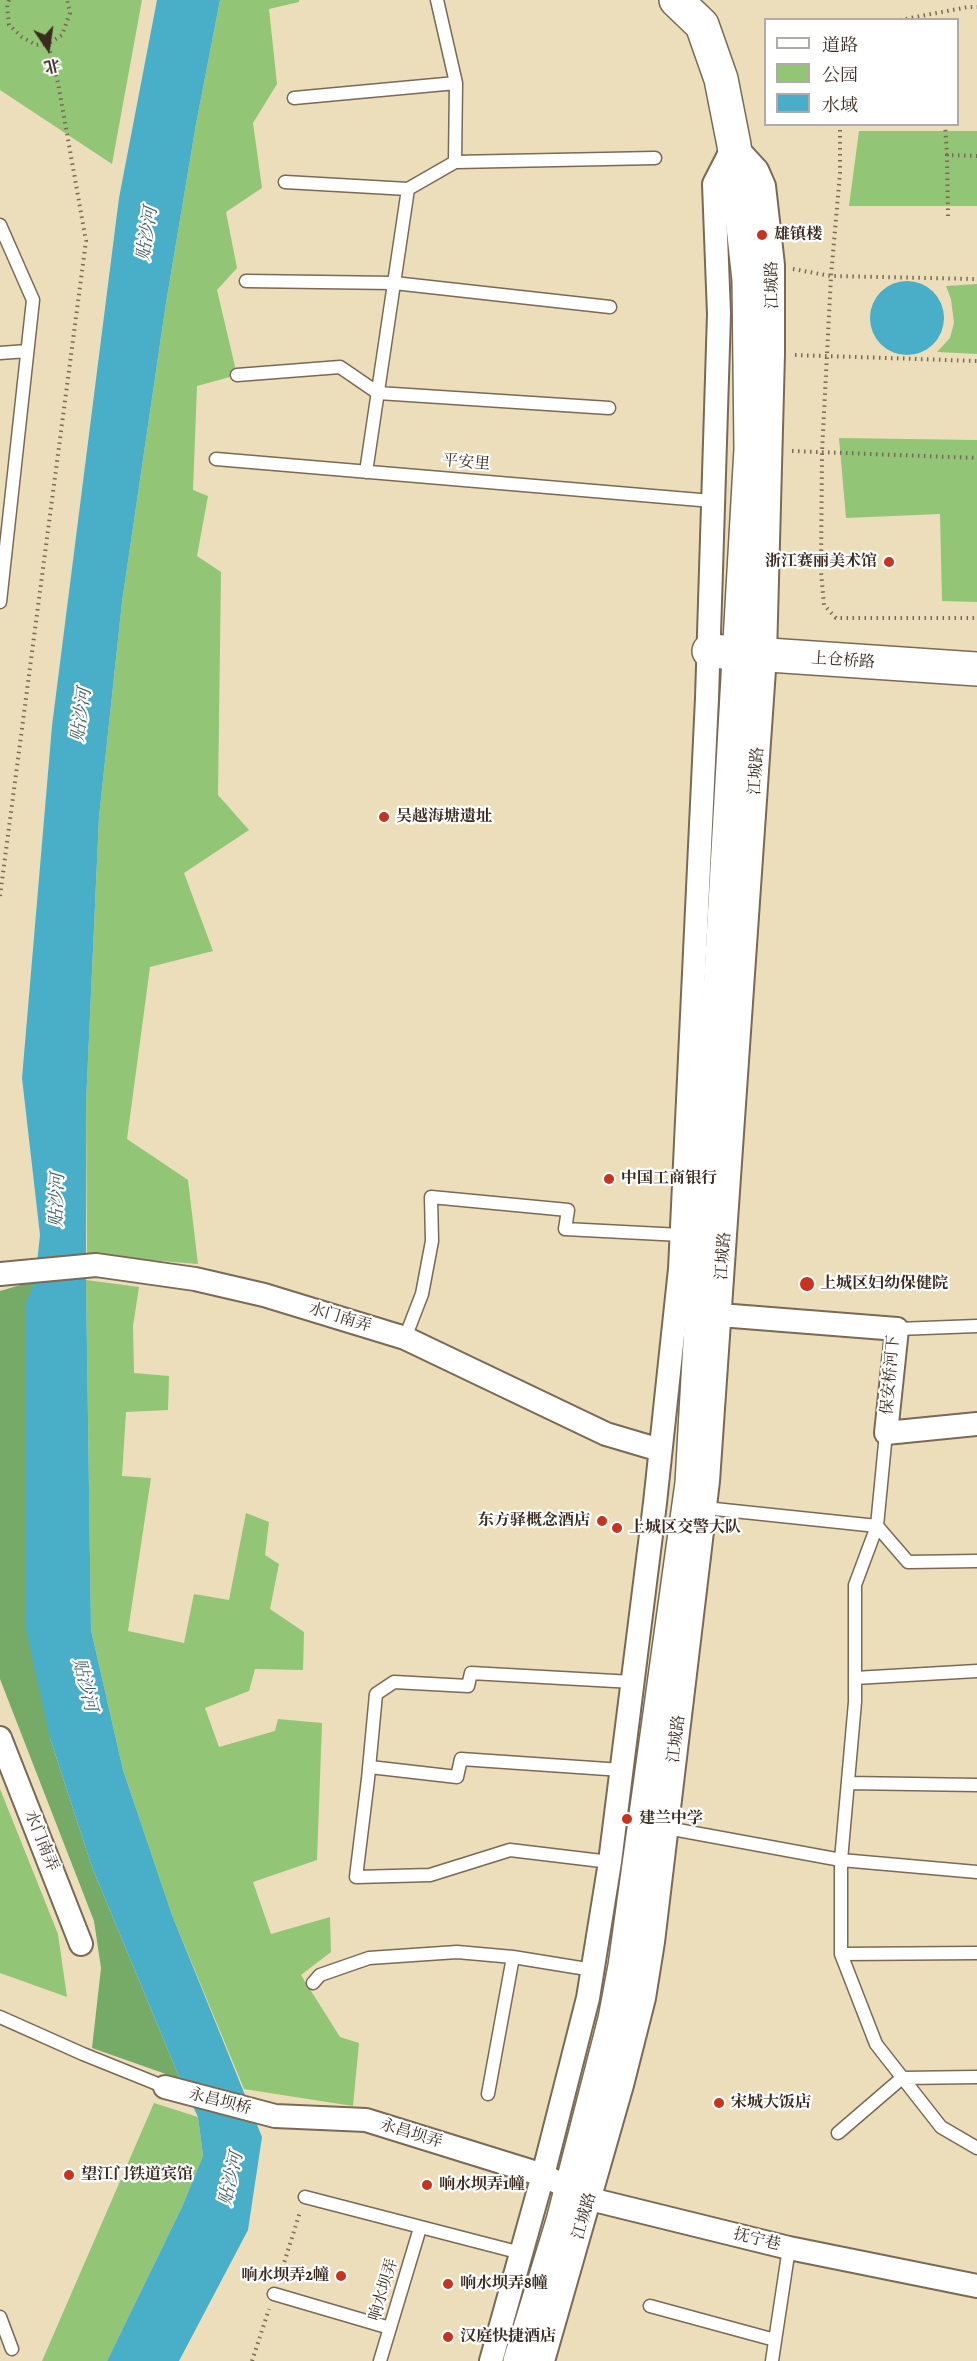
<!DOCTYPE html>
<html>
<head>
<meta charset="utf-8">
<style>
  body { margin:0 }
  #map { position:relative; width:977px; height:2361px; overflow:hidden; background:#ecdebb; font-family:Alegreya,"Noto Serif SC",serif }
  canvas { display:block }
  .legend { position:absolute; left:764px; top:18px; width:195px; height:108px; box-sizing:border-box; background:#fff; border:2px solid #b1aaa5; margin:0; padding:8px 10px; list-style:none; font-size:18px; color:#3b2a1e }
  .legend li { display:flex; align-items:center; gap:12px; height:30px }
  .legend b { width:30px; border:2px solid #b1aaa5 }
  .north { position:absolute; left:18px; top:18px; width:60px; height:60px; -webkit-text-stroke:4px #fff; paint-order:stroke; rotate:167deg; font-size:16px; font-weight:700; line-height:24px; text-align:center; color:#3b2a1e }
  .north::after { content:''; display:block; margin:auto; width:21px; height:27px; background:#3b2a1e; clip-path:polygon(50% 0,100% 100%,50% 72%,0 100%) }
</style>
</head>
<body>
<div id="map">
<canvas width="977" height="2361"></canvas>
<ul class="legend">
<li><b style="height:8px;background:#fff"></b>道路</li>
<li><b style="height:16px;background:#92c576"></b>公园</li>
<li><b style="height:16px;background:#49aec8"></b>水域</li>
</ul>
<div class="north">北</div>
</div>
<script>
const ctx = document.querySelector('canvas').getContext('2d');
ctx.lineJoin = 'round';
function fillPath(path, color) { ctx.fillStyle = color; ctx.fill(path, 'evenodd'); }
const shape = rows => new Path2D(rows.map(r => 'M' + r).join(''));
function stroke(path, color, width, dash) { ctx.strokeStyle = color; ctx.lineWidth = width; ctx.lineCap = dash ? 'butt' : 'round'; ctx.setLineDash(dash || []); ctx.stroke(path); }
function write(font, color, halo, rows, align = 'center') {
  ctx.font = font + ' Alegreya,"Noto Serif SC",serif'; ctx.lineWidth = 4.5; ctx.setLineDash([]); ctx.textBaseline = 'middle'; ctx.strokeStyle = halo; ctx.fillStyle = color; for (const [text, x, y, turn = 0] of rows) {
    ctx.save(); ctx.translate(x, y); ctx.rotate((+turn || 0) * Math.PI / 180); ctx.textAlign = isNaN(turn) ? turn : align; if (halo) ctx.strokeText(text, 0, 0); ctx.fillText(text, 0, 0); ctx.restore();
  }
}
const green = shape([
  [0,0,142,0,112,164,0,90],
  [220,0,299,0,299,2,269,9,277,84,253,123,262,188,226,212,237,268,217,290,237,375,197,386,193,490,208,496,197,556,221,572,218,795,249,830,184,873,213,951,150,967,127,1139,188,1180,198,1264,87,1255,86,1103,99,817,122,602,166,303,196,124],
  [859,131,977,131,977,206,849,206],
  [977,284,977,354,937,352,950,338,954,323,951,299,946,286],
  [839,438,977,440,977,602,942,601,940,514,846,518],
  [86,1280,139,1287,133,1326,134,1373,169,1376,168,1410,126,1412,122,1476,151,1478,128,1631,184,1643,194,1594,229,1600,246,1513,269,1522,265,1555,279,1564,270,1609,304,1632,303,1670,255,1669,249,1691,205,1708,219,1747,275,1731,278,1719,322,1723,317,1860,253,1882,271,1934,330,1917,331,1952,301,1975,340,2037,359,2043,353,2106,244,2089,172,1915,123,1770,91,1630],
  [0,1789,58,1934,67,1997,0,1973],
  [154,2103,198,2117,203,2156,182,2207,107,2361,42,2361]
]);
const forest = shape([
  [34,1281,50,1738,92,1867,180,2079,92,2048,101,1968,94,1921,0,1679,0,1291]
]);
const water = shape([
  [157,0,220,0,196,124,166,303,122,602,99,817,86,1103,86,1280,91,1630,123,1770,172,1915,262,2137,248,2230,179,2361,107,2361,182,2207,203,2156,198,2117,180,2079,92,1867,50,1738,26,1629,26,1303,35,1281,40,1235,22,1078,52,726,119,198],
  '870 318a37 37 0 1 1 74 0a37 37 0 1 1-74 0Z'
]);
const path = shape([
  [9,0,7,5,9,25,22,37,36,45,48,44],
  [900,20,968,7,977,7],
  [840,124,840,173,831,276,822,452,821,572,824,605,836,618,977,618],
  [945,124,947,155],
  [948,216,947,155,977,156],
  [793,269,831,276,977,279],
  [795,355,977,361],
  [792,451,977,458],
  [0,896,86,241,58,83,48,44,62,35,70,13,67,0],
  [279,2279,300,2212],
  [252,2361,269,2309]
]);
const lane = shape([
  [294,98,456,83],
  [455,162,655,158],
  [285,182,408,189],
  [0,225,33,300,0,602],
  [246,281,394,283,610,307],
  [0,353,27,351],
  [237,375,340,367,378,393,609,408],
  [216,459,712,501],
  [366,472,408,189,455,162,456,83,437,0],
  [897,1329,977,1326],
  [405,1338,422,1294,432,1241,431,1197,568,1210,565,1229,681,1235],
  [705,1508,877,1526,886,1433],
  [977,1561,908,1562,877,1526,855,1585,855,1702,841,1860,841,1954,876,2044,941,2127,977,2148],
  [855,1678,977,1671],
  [370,1767,457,1777,461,1759,622,1770],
  [848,1783,977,1785],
  [667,1828,841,1860,977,1872],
  [610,1862,510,1850,430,1875,356,1877,368,1779,376,1694,394,1682,468,1686,471,1673,633,1682],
  [841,1954,977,1953],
  [313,1983,320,1975,369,1958,457,1952,513,1957,593,1970],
  [0,2017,83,2054,165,2087],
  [488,2094,513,1957],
  [838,2133,902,2078,977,2077],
  [305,2197,521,2253],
  [274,2294,390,2328],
  [650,2306,775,2340],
  [0,2317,12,2349],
  [380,2361,420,2228],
  [772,2361,789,2248]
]);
const street = shape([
  [0,1274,96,1265,195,1279,264,1295,405,1338,606,1434,660,1450],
  [720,1315,897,1329,886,1433,977,1424],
  [0,1738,81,1944],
  [165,2087,275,2116,366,2120,543,2175,590,2199,789,2248,977,2286],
  [491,2361,543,2175,588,1998,610,1862,655,1503,680,1269,707,698,719,314,714,184,734,145,757,170,764,186,773,265,773,354,765,655,708,1481,653,1942,644,1998,622,2085,543,2361]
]);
const secondary = shape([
  [709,651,977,669]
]);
const primary = shape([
  [520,2361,563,2221,615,2019,625,1966,692,1483,751,449,749,280,734,145,721,79,702,25,676,0]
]);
const markers = [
  [762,235,6,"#c8321e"],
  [889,562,6,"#c8321e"],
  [384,817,6,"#c8321e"],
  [609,1179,6,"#c8321e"],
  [807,1284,8,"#c8321e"],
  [602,1521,6,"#c8321e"],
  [617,1528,6,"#c8321e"],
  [627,1819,6,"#c8321e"],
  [719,2103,6,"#c8321e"],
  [69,2175,6,"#c8321e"],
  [427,2185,6,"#c8321e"],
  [341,2276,6,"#c8321e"],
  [448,2284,6,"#c8321e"],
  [448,2337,6,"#c8321e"]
];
const poiNames = [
  ["雄镇楼",774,235],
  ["浙江赛丽美术馆",877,562,"right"],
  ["吴越海塘遗址",396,817],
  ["中国工商银行",621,1179],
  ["上城区妇幼保健院",820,1284],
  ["东方驿概念酒店",590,1521,"right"],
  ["上城区交警大队",629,1528],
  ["建兰中学",639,1819],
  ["宋城大饭店",731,2103],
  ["望江门铁道宾馆",81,2175],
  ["响水坝弄1幢",439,2185],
  ["响水坝弄2幢",329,2276,"right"],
  ["响水坝弄8幢",460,2284],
  ["汉庭快捷酒店",460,2337]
];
const streetNames = [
  ["江城路",773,285,-91],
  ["平安里",466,463,5],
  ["上仓桥路",843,661,4],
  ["江城路",757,771,-86],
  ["江城路",724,1256,-86],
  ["水门南弄",340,1318,17],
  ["保安桥河下",891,1375,-85],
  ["江城路",677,1739,-83],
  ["水门南弄",41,1841,68],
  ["永昌坝桥",220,2102,14],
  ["永昌坝弄",411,2134,17],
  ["江城路",585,2216,-74],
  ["抚宁巷",757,2240,14],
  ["响水坝弄",384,2290,-73]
];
const waterNames = [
  ["贴沙河",148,234,-81],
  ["贴沙河",82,715,-82],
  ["贴沙河",58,1200,-88],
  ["贴沙河",84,1685,76],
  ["贴沙河",232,2179,-77]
];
fillPath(green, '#92c576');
fillPath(forest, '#75aa67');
fillPath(water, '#49aec8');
stroke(lane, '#796955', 15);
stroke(street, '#796955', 26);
stroke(secondary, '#796955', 36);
stroke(primary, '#796955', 36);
stroke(path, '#796955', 4, [1.5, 4.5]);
stroke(lane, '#fff', 12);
stroke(street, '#fff', 22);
stroke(secondary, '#fff', 33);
stroke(primary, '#fff', 33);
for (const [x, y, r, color] of markers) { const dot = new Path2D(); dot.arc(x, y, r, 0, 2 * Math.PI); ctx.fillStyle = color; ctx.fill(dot); stroke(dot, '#fff', 2); }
write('bold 16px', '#3b2a1e', '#fff', poiNames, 'left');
write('16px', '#3b2a1e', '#fff', streetNames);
write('italic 18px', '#415f62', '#fff', waterNames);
</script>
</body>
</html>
